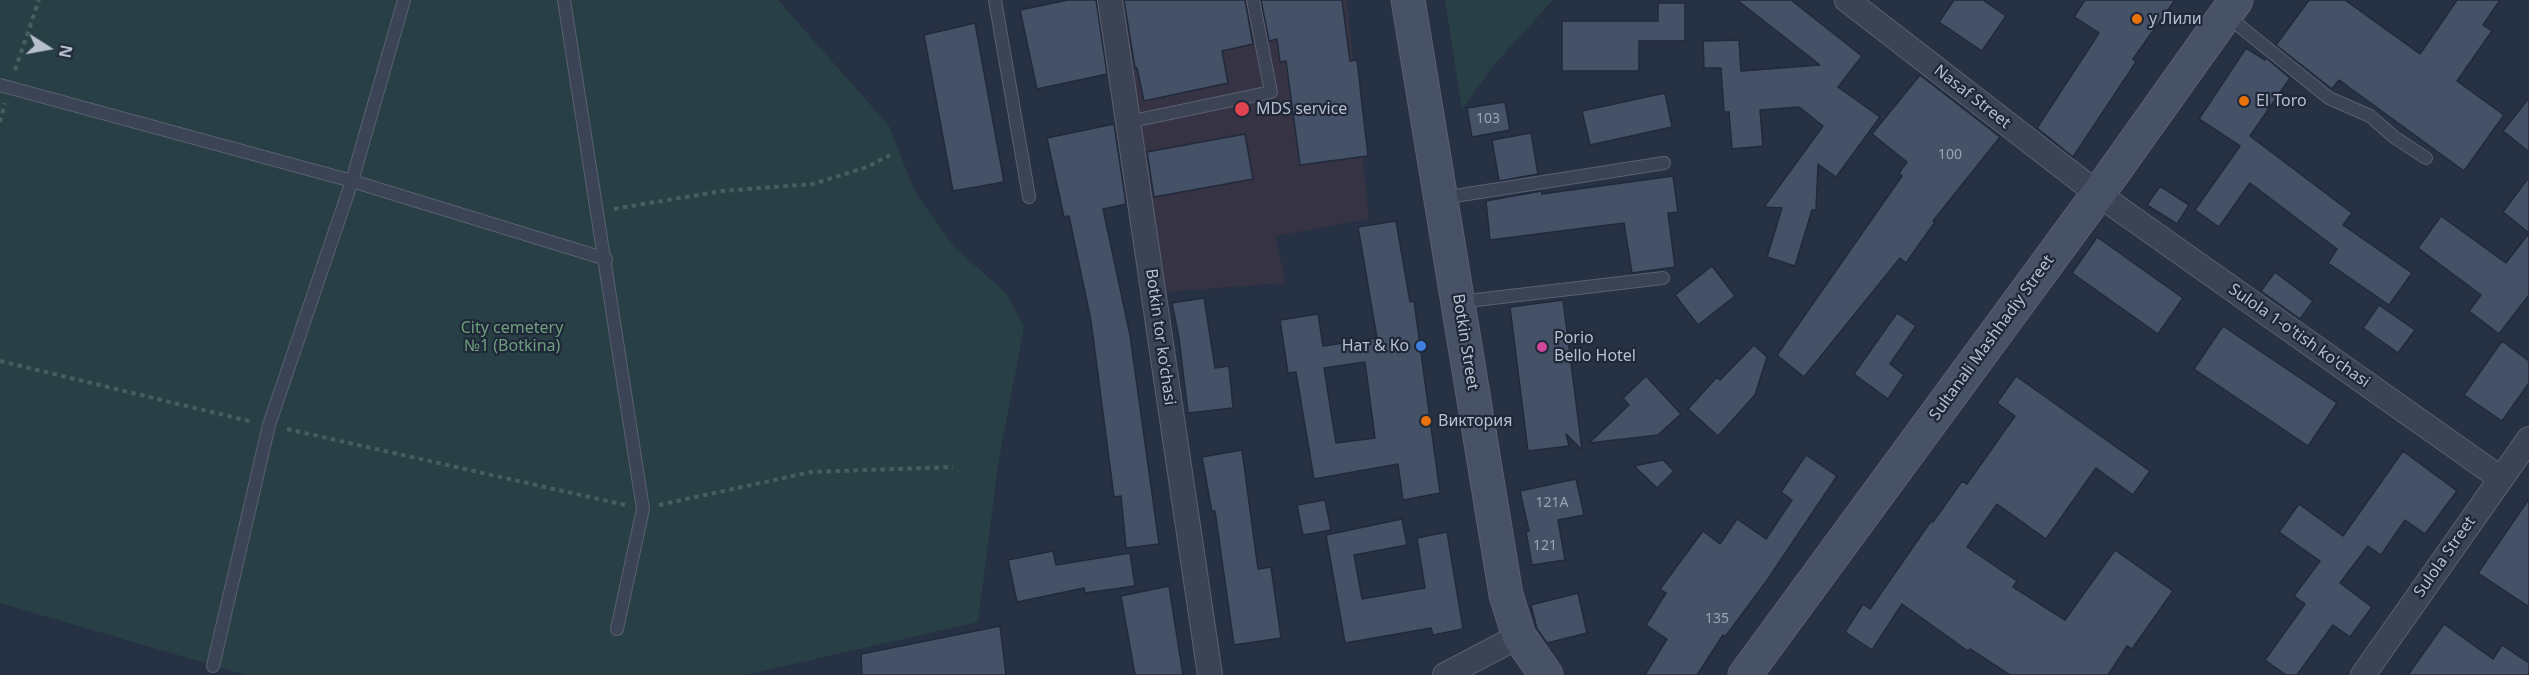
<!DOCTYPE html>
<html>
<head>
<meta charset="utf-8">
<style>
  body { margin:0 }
  #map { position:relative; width:2529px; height:675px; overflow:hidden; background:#263144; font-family:"Noto Sans",sans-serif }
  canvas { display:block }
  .north { position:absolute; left:18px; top:18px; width:60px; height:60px; -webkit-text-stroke:4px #1f2839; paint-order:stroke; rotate:101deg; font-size:16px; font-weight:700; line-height:24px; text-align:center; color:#b8bfcd }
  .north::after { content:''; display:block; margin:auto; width:21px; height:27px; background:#b8bfcd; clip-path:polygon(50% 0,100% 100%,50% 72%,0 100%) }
</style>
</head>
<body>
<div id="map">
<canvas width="2529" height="675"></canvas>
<div class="north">N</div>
</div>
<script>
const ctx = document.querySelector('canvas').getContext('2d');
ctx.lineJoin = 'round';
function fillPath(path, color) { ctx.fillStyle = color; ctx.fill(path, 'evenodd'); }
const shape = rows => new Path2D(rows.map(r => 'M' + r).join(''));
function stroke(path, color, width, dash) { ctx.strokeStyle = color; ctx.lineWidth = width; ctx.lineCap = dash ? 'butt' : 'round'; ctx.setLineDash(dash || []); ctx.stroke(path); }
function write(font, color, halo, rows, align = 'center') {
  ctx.font = font + ' "Noto Sans",sans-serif'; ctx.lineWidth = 4.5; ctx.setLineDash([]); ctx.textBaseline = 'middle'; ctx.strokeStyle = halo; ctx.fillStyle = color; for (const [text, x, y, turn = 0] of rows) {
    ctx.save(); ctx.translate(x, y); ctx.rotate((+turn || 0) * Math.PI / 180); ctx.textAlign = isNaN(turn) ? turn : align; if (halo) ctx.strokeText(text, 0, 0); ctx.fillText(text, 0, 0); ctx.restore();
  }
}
const medical = shape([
  [1103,0,1347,0,1369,219,1275,236,1286,283,1165,292]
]);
const green = shape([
  [0,0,778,0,889,126,915,192,955,248,1006,293,1024,326,998,465,978,622,745,675,246,675,0,603],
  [1445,0,1553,0,1493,66,1462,110]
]);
const building = shape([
  [1068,0,1096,0,1107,74,1037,89,1020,10,1068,0],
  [1124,0,1245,0,1253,44,1222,51,1228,83,1144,101,1137,68,1135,68,1124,0],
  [1261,0,1342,0,1350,61,1357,60,1368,156,1300,165,1286,61,1280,62,1277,39,1269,41,1261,0],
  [1737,0,1791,0,1862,56,1838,87,1880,117,1836,177,1818,164,1816,210,1812,210,1795,266,1767,257,1782,208,1764,207,1823,126,1799,107,1760,110,1763,146,1732,149,1729,112,1724,112,1721,68,1704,68,1703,41,1739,40,1741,71,1820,65,1737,0],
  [1954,0,1983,0,2006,16,1982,51,1939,22,1954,0],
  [2085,0,2175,0,2133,59,2136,62,2073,157,2037,128,2099,33,2074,17,2085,0],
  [2309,0,2345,0,2420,54,2457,0,2500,0,2483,25,2492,31,2457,81,2504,115,2464,171,2339,80,2332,89,2276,45,2309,0],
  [1658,3,1685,3,1685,41,1639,41,1639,71,1562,71,1562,21,1658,21,1658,3],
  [975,23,1004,182,953,191,924,35,975,23],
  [2246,48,2265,60,2266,58,2290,78,2250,136,2352,213,2343,225,2412,273,2389,305,2328,263,2337,249,2250,183,2219,227,2195,210,2240,146,2199,119,2246,48],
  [1920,75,2000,137,1933,221,1935,222,1906,263,1900,258,1804,377,1777,355,1902,176,1899,173,1907,162,1872,134,1920,75],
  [1665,93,1672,127,1590,145,1582,111,1665,93],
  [2529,98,2529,152,2503,131,2529,98],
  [1505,102,1510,130,1472,137,1467,108,1505,102],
  [1114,124,1126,204,1103,209,1130,335,1159,544,1126,548,1121,496,1114,497,1091,321,1069,216,1064,217,1047,138,1114,124],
  [1531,133,1538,174,1499,181,1492,140,1531,133],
  [1245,134,1253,179,1154,197,1147,152,1245,134],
  [1673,176,1678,212,1668,213,1675,267,1632,273,1624,223,1490,240,1486,201,1541,191,1542,194,1673,176],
  [2529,177,2529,295,2499,334,2469,311,2481,295,2418,248,2441,216,2506,263,2529,233,2503,212,2529,177],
  [2160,186,2189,205,2177,224,2147,205,2160,186],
  [1396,221,1410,302,1414,301,1440,493,1403,500,1398,464,1314,479,1296,372,1288,373,1280,320,1318,314,1323,346,1377,338,1358,227,1396,221],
  [1365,362,1375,438,1336,443,1324,368,1365,362],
  [2097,237,2183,298,2158,334,2072,273,2097,237],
  [1712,266,1735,296,1698,325,1675,295,1712,266],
  [2275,272,2313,301,2300,319,2261,291,2275,272],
  [1204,298,1215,368,1229,366,1233,408,1188,413,1179,338,1172,303,1204,298],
  [1563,300,1582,450,1566,434,1569,446,1528,451,1510,307,1563,300],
  [2379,305,2415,330,2398,353,2363,328,2379,305],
  [1897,313,1916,326,1890,364,1904,375,1888,399,1854,374,1897,313],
  [2223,326,2337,403,2308,446,2194,369,2223,326],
  [2502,341,2529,361,2529,383,2502,421,2464,395,2502,341],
  [1754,345,1767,357,1755,395,1718,436,1688,409,1717,377,1720,380,1754,345],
  [1646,376,1681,414,1658,435,1589,443,1629,405,1623,398,1646,376],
  [2016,376,2150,471,2133,495,2096,468,2046,539,1997,504,1967,547,2017,581,2013,587,2065,620,2115,550,2173,591,2132,649,2127,646,2108,675,2010,675,1970,649,1968,651,1902,604,1872,650,1845,632,1863,604,1870,609,1931,521,1933,522,1962,481,1967,484,2015,416,1997,403,2016,376],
  [1242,450,1258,569,1271,567,1281,638,1234,645,1215,511,1212,512,1202,457,1242,450],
  [2403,451,2457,491,2425,534,2405,520,2381,555,2368,546,2340,583,2372,607,2350,637,2333,625,2297,675,2286,675,2265,660,2305,604,2294,596,2320,561,2279,532,2299,504,2343,536,2403,451],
  [1806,455,1837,476,1768,579,1725,637,1723,635,1697,675,1645,675,1667,639,1646,625,1666,593,1660,589,1703,531,1720,544,1737,519,1766,539,1792,500,1781,492,1806,455],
  [1663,460,1674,471,1657,488,1634,466,1663,460],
  [1576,479,1584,515,1558,520,1565,560,1532,565,1526,532,1529,531,1520,491,1576,479],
  [2529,499,2529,607,2478,573,2529,499],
  [1325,500,1331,530,1303,535,1297,505,1325,500],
  [1402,519,1407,545,1354,555,1362,599,1425,588,1417,538,1447,532,1463,629,1433,635,1431,628,1345,643,1326,535,1402,519],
  [1053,551,1056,565,1130,553,1135,586,1085,593,1084,588,1017,602,1008,560,1053,551],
  [1169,586,1183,675,1135,675,1121,596,1169,586],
  [1578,593,1587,633,1547,643,1537,629,1531,605,1578,593],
  [2444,624,2493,659,2502,645,2529,663,2529,675,2408,675,2444,624],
  [1000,626,1006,675,862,675,861,654,1000,626]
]);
const path = shape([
  [15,70,39,0],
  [0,122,5,103],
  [614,209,722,191,813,184,867,167,890,155],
  [0,361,253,422],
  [287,429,625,505],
  [659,505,811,472,953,467]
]);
const lane = shape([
  [564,0,643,509,617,629],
  [995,0,1029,197],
  [2227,16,2329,98,2370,116,2394,137,2426,158],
  [0,85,352,181,606,259],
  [1128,122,1271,92,1253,0],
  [1442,198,1664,163],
  [1459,302,1663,278],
  [213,666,269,425,352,181,404,0]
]);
const street = shape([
  [1110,0,1210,675],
  [1847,0,2098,194,2500,478],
  [1445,675,1519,636],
  [2363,675,2529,439]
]);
const secondary = shape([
  [1408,0,1506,595,1519,636,1546,675],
  [1745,675,2098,194,2236,0]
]);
const markers = [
  [2137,19,6,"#e8710a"],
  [2244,101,6,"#e8710a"],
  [1242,109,8,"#e0444e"],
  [1421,346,6,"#3f7fe0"],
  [1542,347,6,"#d1479c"],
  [1426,421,6,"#e8710a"]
];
const numberNames = [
  ["103",1488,119],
  ["100",1950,155],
  ["121А",1552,503],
  ["121",1545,546],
  ["135",1717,619]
];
const poiNames = [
  ["у Лили",2149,19],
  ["El Toro",2256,101],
  ["MDS service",1256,109],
  ["Porio",1554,338],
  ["Bello Hotel",1554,356],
  ["Нат & Ко",1409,346,"right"],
  ["Виктория",1438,421]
];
const streetNames = [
  ["Nasaf Street",1972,97,38],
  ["Sulola 1-o'tish ko'chasi",2299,336,35],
  ["Botkin tor ko'chasi",1160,337,82],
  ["Sultаnali Mashhadiy Street",1992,338,-54],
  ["Botkin Street",1465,342,81],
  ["Sulola Street",2445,557,-55]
];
const parkNames = [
  ["City cemetery",512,328],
  ["№1 (Botkina)",512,346]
];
fillPath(medical, '#363344');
fillPath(green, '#284045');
fillPath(building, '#455167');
stroke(building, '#212a3b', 1.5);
stroke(lane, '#596171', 14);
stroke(street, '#596171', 26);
stroke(secondary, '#596171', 35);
stroke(path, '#465d61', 4, [4.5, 4.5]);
stroke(lane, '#3b4354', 12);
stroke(street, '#3b4354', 24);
stroke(secondary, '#485267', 33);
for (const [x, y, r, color] of markers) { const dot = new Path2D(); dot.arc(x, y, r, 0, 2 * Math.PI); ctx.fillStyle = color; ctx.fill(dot); stroke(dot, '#1f2839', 2); }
write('14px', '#9ba4b4', null, numberNames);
write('16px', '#b8bfcd', '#1f2839', poiNames, 'left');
write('16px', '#b8bfcd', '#1f2839', streetNames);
write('16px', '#6e9f7d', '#1f2839', parkNames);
</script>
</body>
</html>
